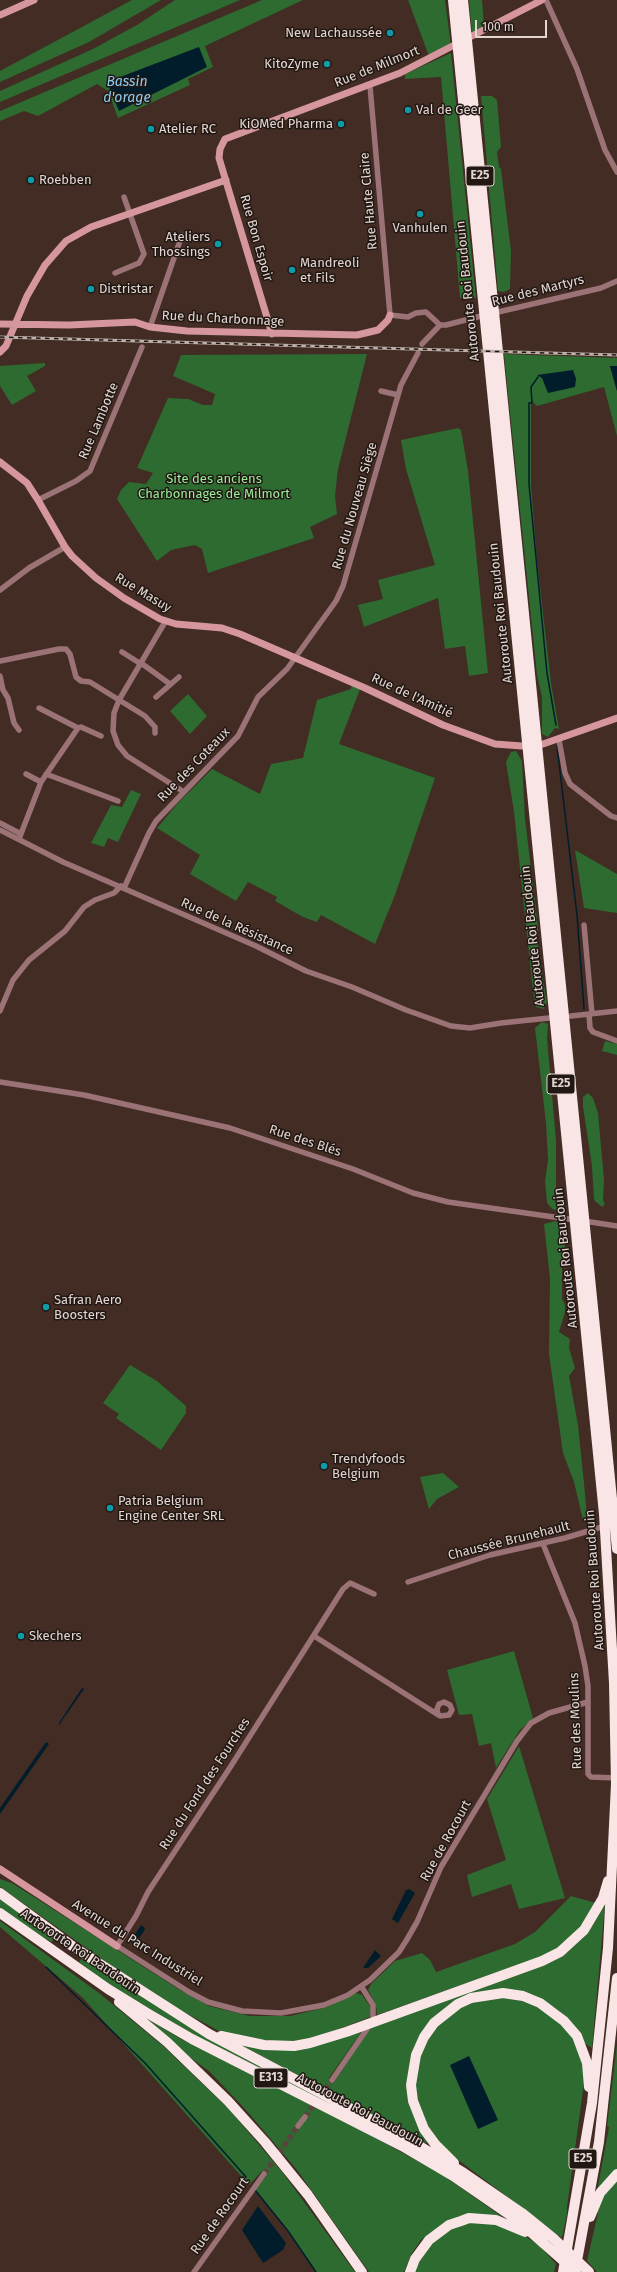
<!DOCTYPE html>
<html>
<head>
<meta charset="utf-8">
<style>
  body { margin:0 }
  #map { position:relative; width:617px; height:2272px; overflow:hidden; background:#422c23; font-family:"Fira Sans",sans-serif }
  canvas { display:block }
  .scale { position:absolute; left:475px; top:20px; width:72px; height:18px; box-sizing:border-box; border:2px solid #e3d5cf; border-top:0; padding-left:5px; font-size:12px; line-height:14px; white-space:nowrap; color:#e3d5cf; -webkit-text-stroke:3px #211713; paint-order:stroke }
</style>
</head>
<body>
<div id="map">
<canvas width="617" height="2272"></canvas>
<div class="scale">100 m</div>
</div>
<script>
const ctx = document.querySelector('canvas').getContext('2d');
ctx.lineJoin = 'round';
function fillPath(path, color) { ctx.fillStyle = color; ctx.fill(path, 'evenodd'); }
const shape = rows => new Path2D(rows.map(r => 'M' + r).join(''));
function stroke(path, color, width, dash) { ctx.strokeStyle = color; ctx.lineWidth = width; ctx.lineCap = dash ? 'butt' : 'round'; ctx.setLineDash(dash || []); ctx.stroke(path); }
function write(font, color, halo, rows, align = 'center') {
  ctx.font = font + ' "Fira Sans",sans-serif'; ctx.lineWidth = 3; ctx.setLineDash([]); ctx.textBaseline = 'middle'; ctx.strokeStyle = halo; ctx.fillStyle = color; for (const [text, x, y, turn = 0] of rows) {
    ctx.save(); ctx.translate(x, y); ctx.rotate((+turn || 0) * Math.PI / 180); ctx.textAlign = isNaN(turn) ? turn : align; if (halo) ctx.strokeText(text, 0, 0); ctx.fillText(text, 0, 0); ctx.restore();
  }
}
const green = shape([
  [132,0,161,0,89,42,0,82,0,71],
  [175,0,240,0,0,102,0,91,93,49,137,25],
  [262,0,303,0,205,46,213,67,188,79,190,85,118,118,108,91,97,84,38,116,24,111,0,121,0,111],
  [408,0,445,0,451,46,429,56],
  [469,0,482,0,484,28,472,33],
  [451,53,476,298,460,298,441,77,405,79,405,74],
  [481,96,492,96,497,100,501,147,497,152,499,167,501,169,511,251,510,289,504,292,498,291],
  [367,354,338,469,335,496,337,514,310,527,314,538,208,573,202,549,195,545,171,550,157,561,117,499,121,490,129,482,146,484,153,473,137,468,168,398,188,399,203,405,212,405,215,394,173,376,181,355],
  [504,354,617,358,617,366,610,366,617,391,617,436,604,387,537,406,531,400,531,486,537,560,551,683,559,729,555,728,548,737,542,734,542,697,537,675],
  [45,363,45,366,27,376,36,391,12,405,0,386,0,366],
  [458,428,461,430,468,471,488,673,469,676,465,646,445,649,438,598,364,627,358,605,383,599,378,580,435,565,406,469,401,440],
  [352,685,360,689,339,744,435,778,395,895,375,944,321,915,317,922,303,917,275,901,277,897,248,882,236,901,190,874,200,855,157,828,177,804,212,769,260,794,271,764,303,758,317,700,351,689],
  [188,694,207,716,190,734,170,711],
  [516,751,522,761,525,819,538,927,538,954,547,1002,544,1009,536,1007,533,991,514,812,506,762,511,752],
  [131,790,141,794,118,842,108,838,104,847,91,843,111,805,122,807],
  [575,850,617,874,617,913,584,908],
  [542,1022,548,1024,547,1038,556,1140,556,1190,565,1206,559,1211,552,1209,547,1203,545,1181,548,1160,546,1123,535,1028],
  [605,1041,617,1044,617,1055,602,1051],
  [588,1093,593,1098,598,1113,604,1180,603,1200,605,1204,602,1207,594,1200,592,1166,583,1107,583,1097],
  [555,1221,564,1225,565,1251,562,1262,562,1299,565,1305,565,1312,559,1332,570,1339,569,1348,575,1368,569,1376,578,1425,584,1483,587,1517,583,1520,574,1482,563,1453,549,1354,550,1279,544,1224],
  [130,1365,157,1381,186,1406,186,1413,161,1450,116,1418,119,1414,103,1403],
  [443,1473,459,1487,437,1499,429,1509,420,1477],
  [514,1651,533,1718,520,1730,496,1768,491,1743,479,1746,472,1714,459,1715,447,1670],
  [519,1746,565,1898,519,1909,511,1884,472,1897,467,1875,506,1860,487,1799],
  [0,1879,12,1883,180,1990,209,2006,250,2016,290,2016,327,2007,356,1993,362,1995,372,2009,370,2017,318,2037,293,2041,264,2041,234,2036,219,2031,173,2006,112,1966,0,1887],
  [571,1896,596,1903,581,1927,556,1949,543,1956,377,2015,376,2005,368,1990,371,1984,395,1961,422,1953,430,1960,436,1972,515,1944,535,1932],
  [0,1897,42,1928,54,1939,52,1942,35,1934,0,1909],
  [605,1904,592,2048,584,2043,563,2014,554,2007,540,1999,503,1990,442,2013,410,2070,428,2142,426,2143,235,2042,267,2047,362,2031,329,2078,334,2082,370,2028,547,1961],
  [0,1921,99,1993,163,2046,228,2108,283,2173,355,2272,316,2272,288,2231,255,2190,266,2176,262,2171,249,2185,83,1998,0,1927],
  [81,1959,92,1965,93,1964,238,2054,406,2142,455,2171,519,2216,552,2243,552,2246,488,2196,454,2173,352,2116,239,2060,149,2011,90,1973,91,1971,79,1962],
  [503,1997,531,2003,556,2017,572,2036,578,2048,585,2076,567,2207,567,2214,562,2238,449,2153,430,2131,420,2110,415,2085,419,2059,432,2032,441,2022,460,2008,472,2003],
  [144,2017,183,2040,359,2129,414,2159,444,2176,504,2218,449,2220,421,2240,412,2253,404,2272,369,2272,297,2170,246,2110,209,2071,185,2054],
  [617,2044,617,2171,597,2191,609,2127,607,2126],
  [617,2179,617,2272,597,2272,587,2261,598,2213,596,2212,606,2191],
  [486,2221,515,2230,539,2245,556,2264,554,2272,411,2272,437,2235,466,2222]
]);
const water = shape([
  [199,47,207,67,119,111,107,82],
  [610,366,617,366,617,391],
  [573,370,576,379,575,387,548,393,542,378,537,375],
  [82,1688,84,1689,59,1725,59,1723],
  [46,1742,49,1744,0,1814,0,1808],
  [409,1889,415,1893,398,1923,392,1919,406,1890],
  [141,1925,145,1928,144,1931,134,1945,131,1941],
  [375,1950,381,1956,368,1968,363,1968],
  [469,2056,498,2120,478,2129,450,2065],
  [258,2206,286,2243,283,2250,263,2263,242,2230]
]);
const stream = shape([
  [538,377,531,387,532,403,529,403,529,484,547,673,556,725],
  [557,746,577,915,584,1009],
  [46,1967,145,2063,246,2177],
  [255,2190,288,2231,316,2272]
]);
const streetTunnel = shape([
  [305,2117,332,2080],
  [264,2174,298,2126]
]);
const street = shape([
  [546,0,577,69,605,150,617,172],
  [370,86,390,315,408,317,416,313,426,312,440,325,446,325,485,315],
  [115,273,139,263,144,254,124,197],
  [494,313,601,288,617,281],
  [150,327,182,235],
  [422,344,440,325],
  [381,391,398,395],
  [38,500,76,481,90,471,142,347],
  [0,590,29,568,65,547],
  [165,622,119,700,114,713,113,731,118,745,127,756,184,792],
  [122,652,141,664],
  [0,661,59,649,66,649,70,654,76,677,81,681,90,682,145,716,155,727,155,733],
  [141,663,170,684],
  [0,676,3,690,8,698,14,723,19,730],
  [156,697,179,677],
  [39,708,78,728,81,727,101,736],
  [559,740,565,773,570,784,611,816,617,818],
  [26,774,41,782],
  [46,774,118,801],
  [0,823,21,834],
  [0,830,63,862,256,946,306,971,352,987,406,1010,451,1026,470,1028,501,1023,549,1018],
  [19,839,41,782,78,728],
  [124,888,149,833,156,821,238,736,258,697,287,669,336,601,343,586,401,385,418,353],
  [584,925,592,1014],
  [0,1011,13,980,29,960,65,931,84,907,95,900,114,893,121,886],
  [589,1014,590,1028,593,1032,617,1041],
  [571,1016,617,1011],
  [0,1082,84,1095,230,1128,353,1169,413,1193,448,1202,575,1220],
  [584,1221,617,1226],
  [543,1544,575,1623,585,1666,588,1686,588,1774,591,1777,617,1778],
  [408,1582,490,1555,565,1538,605,1526],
  [374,1594,350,1583,343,1589,231,1766,148,1892,136,1916,117,1946,189,1992,208,2002,242,2011,281,2013,324,2005,348,1995,370,1980,399,1952,406,1941,417,1922,441,1867,517,1741,531,1723,549,1713,588,1702],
  [314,1636,440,1716,449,1715,452,1710,450,1705,444,1702,439,1704,437,1709,438,1714],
  [361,1986,373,2005,373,2016],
  [332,2080,367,2029],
  [298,2126,305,2117],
  [194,2272,264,2174]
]);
const secondary = shape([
  [0,15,34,0],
  [0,324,69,325,135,322,150,327,187,331,357,335,378,330,388,320,390,315],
  [272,334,219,158,220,149,225,139,400,73,542,0],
  [0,352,6,346,27,296,45,265,66,241,91,227,226,180],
  [0,462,27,483,38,500,65,547,72,556,96,578,124,598,160,619,176,624,222,628,240,634,365,688,443,725,495,744,522,746],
  [543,744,617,718],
  [0,1869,117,1946]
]);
const highway = shape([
  [453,0,604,1514,614,1683,616,1784,608,1948,592,2103,563,2272],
  [463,0,617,1549],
  [0,1893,75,1948,209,2034,408,2139,464,2173,522,2213,553,2238,589,2272],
  [0,1913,108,1989,147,2013,192,2039,402,2146,453,2176,517,2220,576,2272],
  [119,2002,167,2042,228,2101,265,2142,308,2195,362,2272],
  [221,2036,264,2045,294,2046,310,2043,346,2032,542,1961,560,1952,584,1930,603,1898,608,1881],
  [454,2163,435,2144,424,2129,413,2101,411,2085,416,2055,424,2037,434,2023,458,2004,471,1998,503,1993,523,1996,540,2003,564,2021,577,2036,587,2063,589,2087],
  [590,2217,600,2193,617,2174],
  [576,2266,599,2142,617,1978],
  [410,2272,415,2259,429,2240,449,2225,461,2221,469,2218,496,2220,525,2232]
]);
const rail = shape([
  [0,337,617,355]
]);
const markers = [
  [390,33,4,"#0f9aa8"],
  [327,64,4,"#0f9aa8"],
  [408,110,4,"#0f9aa8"],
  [341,124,4,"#0f9aa8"],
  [151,129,4,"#0f9aa8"],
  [31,180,4,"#0f9aa8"],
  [420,214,4,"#0f9aa8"],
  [218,244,4,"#0f9aa8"],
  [292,270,4,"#0f9aa8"],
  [91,289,4,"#0f9aa8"],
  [46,1307,4,"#0f9aa8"],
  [324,1466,4,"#0f9aa8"],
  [110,1508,4,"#0f9aa8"],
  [21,1636,4,"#0f9aa8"]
];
const shields = [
  [480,176,28],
  [561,1084,28],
  [271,2078,34],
  [583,2159,28]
];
const shieldNames = [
  ["E25",480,176],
  ["E25",561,1084],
  ["E313",271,2078],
  ["E25",583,2159]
];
const poiNames = [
  ["New Lachaussée",382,33,"right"],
  ["KitoZyme",319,64,"right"],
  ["Val de Geer",416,110],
  ["KiOMed Pharma",333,124,"right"],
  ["Atelier RC",159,129],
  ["Roebben",39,180],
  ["Vanhulen",420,228,"center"],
  ["Ateliers",210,237,"right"],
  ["Thossings",210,252,"right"],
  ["Mandreoli",300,263],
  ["et Fils",300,278],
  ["Distristar",99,289],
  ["Safran Aero",54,1300],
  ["Boosters",54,1315],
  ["Trendyfoods",332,1459],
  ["Belgium",332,1474],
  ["Patria Belgium",118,1501],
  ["Engine Center SRL",118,1516],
  ["Skechers",29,1636]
];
const streetNames = [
  ["Rue de Milmort",377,67,-22],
  ["Rue Haute Claire",369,201,-95],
  ["Rue Bon Espoir",256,238,74],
  ["Autoroute Roi Baudouin",468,291,-96],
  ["Rue des Martyrs",538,291,-14],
  ["Rue du Charbonnage",223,319,3],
  ["Rue Lambotte",99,421,-67],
  ["Rue du Nouveau Siège",355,506,-74],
  ["Rue Masuy",143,593,31],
  ["Autoroute Roi Baudouin",501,613,-96],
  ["Rue de l'Amitié",412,696,25],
  ["Rue des Coteaux",194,765,-46],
  ["Rue de la Résistance",237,927,24],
  ["Autoroute Roi Baudouin",533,936,-96],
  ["Rue des Blés",305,1141,18],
  ["Autoroute Roi Baudouin",566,1258,-96],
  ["Chaussée Brunehault",509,1541,-14],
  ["Autoroute Roi Baudouin",595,1580,-94],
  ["Rue des Moulins",576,1721,-92],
  ["Rue du Fond des Fourches",205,1784,-57],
  ["Rue de Rocourt",446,1841,-61],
  ["Avenue du Parc Industriel",137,1943,32],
  ["Autoroute Roi Baudouin",80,1952,34],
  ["Autoroute Roi Baudouin",360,2110,28],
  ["Rue de Rocourt",220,2216,-55]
];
const parkNames = [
  ["Site des anciens",214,479],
  ["Charbonnages de Milmort",214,494]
];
const waterNames = [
  ["Bassin",127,82],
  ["d'orage",127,98]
];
fillPath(green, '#2d6b31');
fillPath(water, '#011d2c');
stroke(stream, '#011d2c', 1.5);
stroke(streetTunnel, '#5a453d', 5.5, [5.5, 3]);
stroke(street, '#9b7377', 5.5);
stroke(secondary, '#d6969d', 7);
stroke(highway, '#f9e4e6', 10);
stroke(rail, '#bfb0a9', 3);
stroke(rail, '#211713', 1.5, [4.5]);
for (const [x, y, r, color] of markers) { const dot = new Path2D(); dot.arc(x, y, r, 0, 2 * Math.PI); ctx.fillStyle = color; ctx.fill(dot); stroke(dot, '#211713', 1.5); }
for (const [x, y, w] of shields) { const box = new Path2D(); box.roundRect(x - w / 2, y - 10, w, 20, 3); ctx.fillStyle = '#211713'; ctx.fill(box); stroke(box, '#e3d5cf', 1); }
write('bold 12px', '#e3d5cf', null, shieldNames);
write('13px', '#e3d5cf', '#211713', poiNames, 'left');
write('13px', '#e3d5cf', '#211713', streetNames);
write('13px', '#96ee98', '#211713', parkNames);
write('italic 14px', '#89cbf1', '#211713', waterNames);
</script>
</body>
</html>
